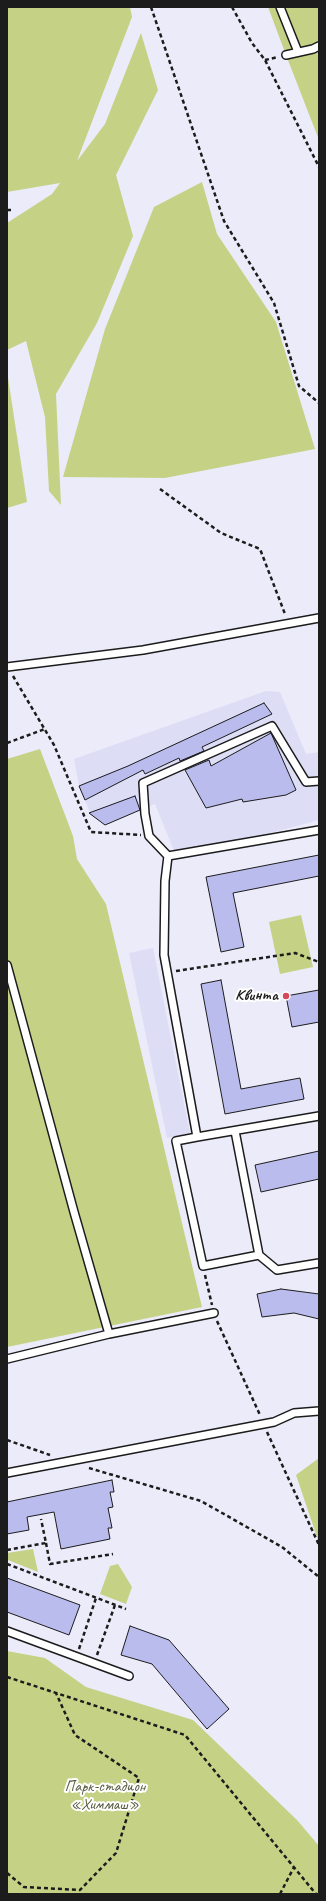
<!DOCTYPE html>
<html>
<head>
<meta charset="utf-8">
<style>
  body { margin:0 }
  #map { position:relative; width:326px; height:1901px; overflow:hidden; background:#ebebfa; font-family:Caveat,sans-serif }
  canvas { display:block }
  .frame { position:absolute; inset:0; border:8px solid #1c1c1c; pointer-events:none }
</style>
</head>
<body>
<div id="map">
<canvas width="326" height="1901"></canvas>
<div class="frame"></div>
</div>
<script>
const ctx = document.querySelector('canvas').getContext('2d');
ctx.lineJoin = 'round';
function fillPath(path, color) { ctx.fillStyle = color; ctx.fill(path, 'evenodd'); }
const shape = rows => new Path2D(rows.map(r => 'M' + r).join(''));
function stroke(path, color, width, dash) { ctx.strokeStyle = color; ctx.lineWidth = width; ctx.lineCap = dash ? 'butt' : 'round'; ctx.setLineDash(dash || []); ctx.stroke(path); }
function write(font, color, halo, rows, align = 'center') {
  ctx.font = font + ' Caveat,sans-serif'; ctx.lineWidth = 4; ctx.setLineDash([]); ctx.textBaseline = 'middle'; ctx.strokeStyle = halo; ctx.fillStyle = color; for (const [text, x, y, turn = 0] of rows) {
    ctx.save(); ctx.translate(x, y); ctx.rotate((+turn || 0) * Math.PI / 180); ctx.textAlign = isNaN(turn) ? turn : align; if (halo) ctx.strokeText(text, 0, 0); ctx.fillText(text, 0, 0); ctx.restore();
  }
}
const built = shape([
  [266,691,280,692,306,754,319,752,319,820,177,858,155,804,105,825,91,815,79,786,74,759],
  [153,948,190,1133,167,1138,129,953]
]);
const green = shape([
  [7,7,130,7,132,17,77,161,105,124,141,33,158,90,116,175,133,236,97,323,56,394,61,505,49,491,45,417,26,341,7,350,7,223,52,194,60,183,7,192],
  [268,7,319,7,319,140,286,55],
  [202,182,217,234,276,322,315,449,165,478,63,477,105,329,154,207],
  [7,371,27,502,7,508],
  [40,749,73,836,77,859,106,904,202,1307,7,1347,7,759],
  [301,915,313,967,280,974,269,922],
  [319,1458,319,1543,296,1475],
  [33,1549,38,1572,8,1560,7,1553],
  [118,1564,132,1587,126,1604,100,1594,110,1566],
  [7,1651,45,1658,86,1687,193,1720,297,1820,319,1846,319,1894,7,1894]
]);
const building = shape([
  [264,703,272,714,202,747,204,751,180,761,179,758,145,774,143,770,85,800,79,786,128,766,264,703],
  [271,733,296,790,286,795,243,802,242,799,206,808,185,770,209,760,211,766,271,733],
  [135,796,140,810,105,825,89,813,135,796],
  [319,855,319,876,233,893,244,947,221,952,206,877,319,855],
  [221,980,241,1089,300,1078,304,1099,225,1114,201,984,221,980],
  [319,990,319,1022,292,1027,286,996,319,990],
  [319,1151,319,1179,261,1192,255,1165,319,1151],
  [281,1289,319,1294,319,1319,294,1313,262,1317,257,1294,281,1289],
  [112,1480,114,1492,110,1492,113,1507,108,1508,112,1528,108,1528,110,1539,61,1549,54,1512,27,1517,29,1530,7,1534,7,1502,112,1480],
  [7,1578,80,1605,69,1635,7,1612,7,1578],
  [130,1626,169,1640,229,1709,207,1729,152,1664,121,1655,130,1626]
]);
const path = shape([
  [151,7,224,221,274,303,299,386,319,403],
  [232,7,252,43,265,60,319,167],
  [265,60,278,57],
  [7,210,11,210],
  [160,489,221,533,260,549,285,614],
  [13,676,54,745,91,832,141,835],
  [7,743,45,729],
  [176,971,295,953,319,962],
  [205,1275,212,1305],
  [217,1321,260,1415],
  [267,1432,319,1545],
  [7,1440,50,1455],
  [89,1468,201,1501,282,1547,319,1577],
  [46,1543,50,1564,113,1554],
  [7,1550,46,1543,41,1519],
  [7,1564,126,1609],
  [79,1649,96,1598],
  [97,1655,115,1605],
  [7,1677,185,1735,316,1894],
  [7,1873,24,1887,80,1890,116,1853,139,1778,75,1735,56,1693],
  [280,1894,294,1867]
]);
const service = shape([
  [280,7,298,52],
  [286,55,313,49,319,46],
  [7,667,143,650,319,618],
  [319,830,168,856,165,881,164,955,197,1137,319,1116],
  [168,856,149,836,145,814,143,783,272,726,306,782,319,781],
  [7,965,74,1212,109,1334],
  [197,1137,176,1141,203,1266,259,1255,235,1131],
  [259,1255,277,1270,319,1263],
  [7,1359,109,1334,214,1313],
  [7,1473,274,1422,294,1413,319,1411],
  [7,1631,129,1676]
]);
const markers = [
  [286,996,4,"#d1495b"]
];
const poiNames = [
  ["Квинта",278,996]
];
const parkNames = [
  ["Парк-стадион",105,1787],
  ["«Химмаш»",105,1805]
];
fillPath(built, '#ddddf6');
fillPath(green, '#c5d286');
fillPath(building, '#bbbcee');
stroke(building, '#1c1c1c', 1);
stroke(service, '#1c1c1c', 10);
stroke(path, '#1c1c1c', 2.5, [4, 3]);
stroke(service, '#fff', 7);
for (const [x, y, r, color] of markers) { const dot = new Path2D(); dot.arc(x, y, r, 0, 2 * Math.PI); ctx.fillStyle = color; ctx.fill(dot); stroke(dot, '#fff', 1.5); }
write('bold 16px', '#1c1c1c', '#fff', poiNames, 'right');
write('16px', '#575c41', '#fff', parkNames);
</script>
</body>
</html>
